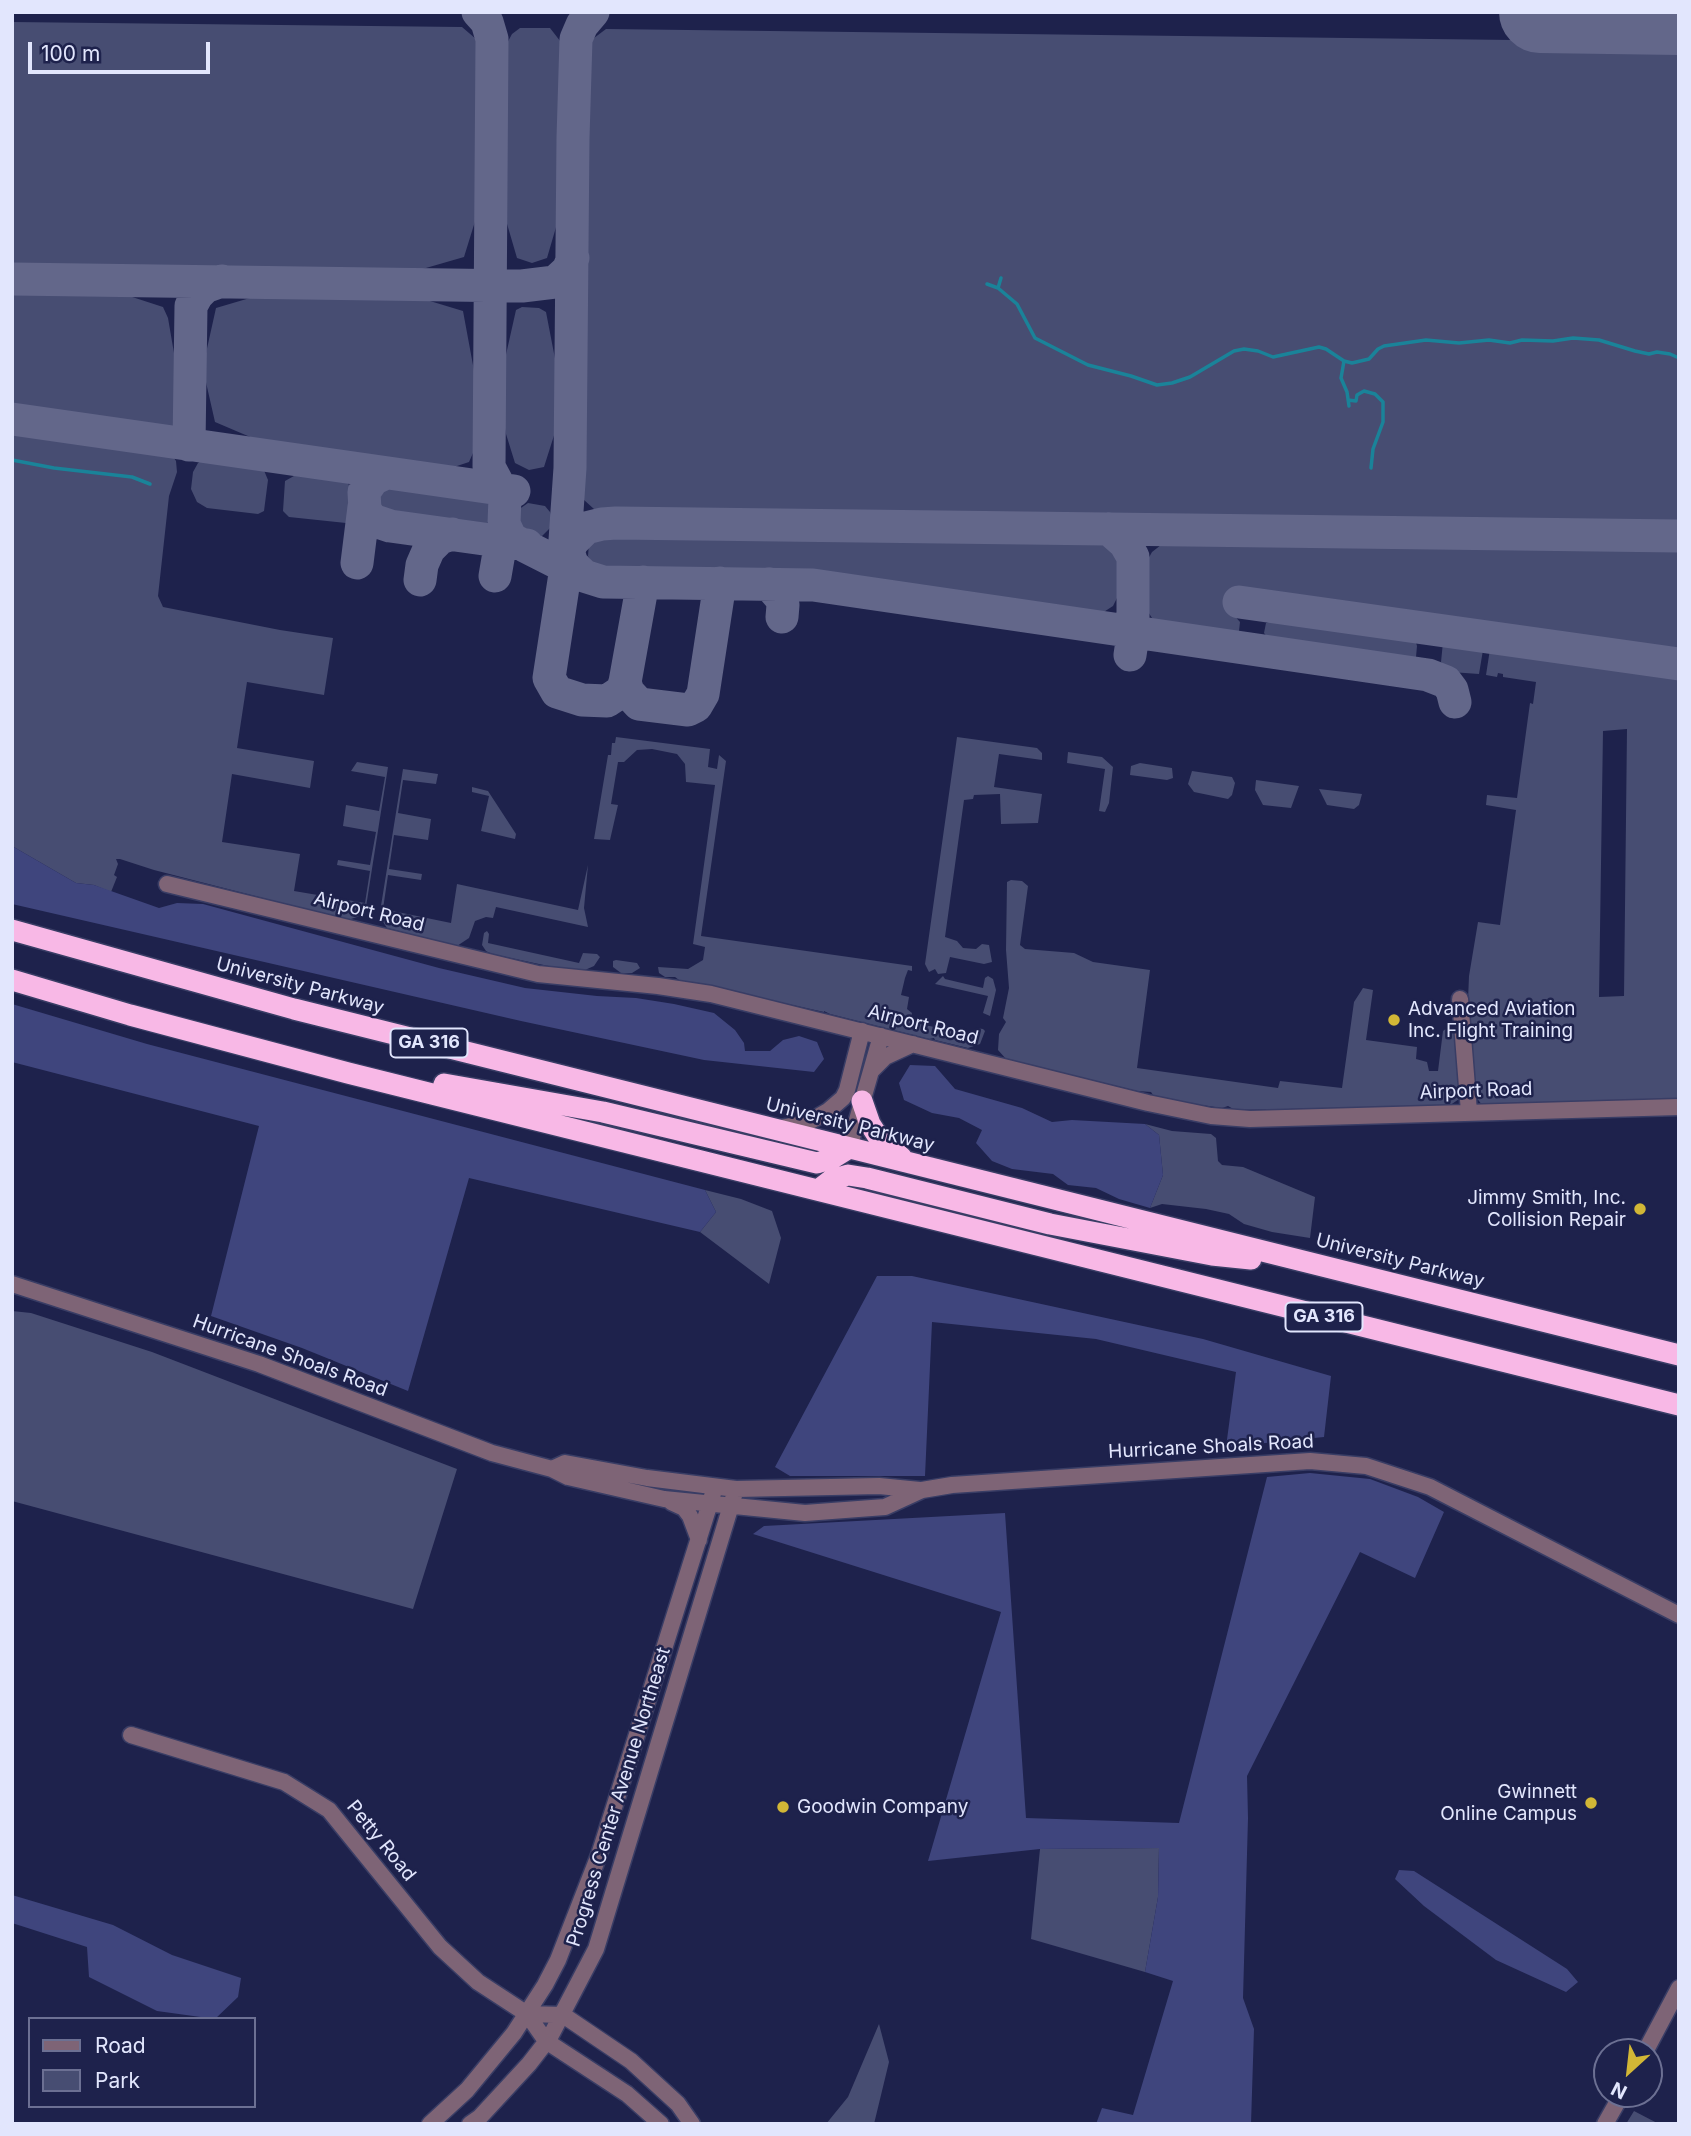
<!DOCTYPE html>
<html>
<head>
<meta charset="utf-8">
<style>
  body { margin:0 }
  #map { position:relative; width:1691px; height:2136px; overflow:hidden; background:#1e224c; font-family:Inter,sans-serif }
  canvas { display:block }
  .frame { position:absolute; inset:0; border:14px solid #e2e6fd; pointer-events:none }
  .legend { position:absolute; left:28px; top:2017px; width:228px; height:91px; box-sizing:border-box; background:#1e224c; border:2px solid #6c7093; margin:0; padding:9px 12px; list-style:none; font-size:21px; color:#e2e6fd }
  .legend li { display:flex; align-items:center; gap:14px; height:35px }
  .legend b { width:35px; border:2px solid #6c7093 }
  .north { position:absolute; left:1593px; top:2038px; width:70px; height:70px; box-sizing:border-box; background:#1e224c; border:2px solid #6c7093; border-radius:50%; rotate:207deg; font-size:19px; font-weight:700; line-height:28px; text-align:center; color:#e2e6fd }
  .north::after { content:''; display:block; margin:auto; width:24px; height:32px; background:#d2b736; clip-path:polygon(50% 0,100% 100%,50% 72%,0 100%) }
  .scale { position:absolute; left:28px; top:42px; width:182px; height:32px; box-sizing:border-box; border:4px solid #e2e6fd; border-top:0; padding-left:9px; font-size:21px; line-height:24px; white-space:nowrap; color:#e2e6fd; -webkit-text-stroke:5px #1e224c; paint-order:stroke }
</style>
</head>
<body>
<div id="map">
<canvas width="1691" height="2136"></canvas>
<div class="frame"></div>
<ul class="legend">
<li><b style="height:9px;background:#7e6476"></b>Road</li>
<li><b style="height:19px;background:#474d72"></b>Park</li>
</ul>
<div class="north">N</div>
<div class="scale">100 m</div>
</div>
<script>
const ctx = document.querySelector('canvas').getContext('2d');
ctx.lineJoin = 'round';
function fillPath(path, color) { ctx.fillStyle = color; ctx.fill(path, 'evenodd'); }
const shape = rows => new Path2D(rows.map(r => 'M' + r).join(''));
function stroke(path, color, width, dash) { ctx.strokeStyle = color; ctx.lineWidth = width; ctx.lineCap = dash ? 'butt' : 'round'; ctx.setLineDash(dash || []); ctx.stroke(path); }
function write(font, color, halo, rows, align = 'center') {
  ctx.font = font + ' Inter,sans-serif'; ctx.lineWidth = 5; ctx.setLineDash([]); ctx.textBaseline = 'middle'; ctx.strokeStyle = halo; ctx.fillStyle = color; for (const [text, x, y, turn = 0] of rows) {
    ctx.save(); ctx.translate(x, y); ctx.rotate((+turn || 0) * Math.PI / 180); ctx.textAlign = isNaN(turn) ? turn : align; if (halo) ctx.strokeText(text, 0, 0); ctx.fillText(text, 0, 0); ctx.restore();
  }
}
const green = shape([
  [12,22,462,27,476,39,482,52,477,215,464,257,419,270,345,272,12,268],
  [520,28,550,28,564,46,563,150,559,217,547,258,532,263,517,258,505,217,504,49,512,34],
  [606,29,1679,42,1679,527,617,513,594,509,584,500,580,493,587,56,590,41],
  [12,291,123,294,163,307,168,318,175,359,178,432,12,408],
  [320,294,420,298,463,311,475,376,477,444,469,462,445,470,269,445,215,422,205,378,204,362,216,308,260,295],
  [522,307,539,308,546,312,557,369,557,426,544,467,529,470,515,463,506,434,501,402,503,368,516,310],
  [12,430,170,453,172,455,176,461,177,472,169,496,158,596,163,607,280,630,333,638,324,695,247,682,237,748,314,761,310,788,232,774,222,842,300,854,294,891,365,903,370,871,337,865,338,860,370,865,376,832,343,826,346,805,379,811,385,777,351,771,357,762,388,767,366,907,360,916,348,920,154,870,120,859,116,859,118,864,114,875,117,877,111,892,94,885,76,883,12,846],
  [205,458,259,465,263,468,268,480,264,511,258,514,207,508,197,502,191,489,193,472,198,463],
  [301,472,340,478,348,483,353,494,346,523,289,517,283,511,285,481],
  [389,484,482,498,489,502,494,508,494,516,483,527,380,513,373,503,375,491,379,487],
  [528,503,545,506,550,512,553,520,551,527,542,536,523,533,515,519,518,510],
  [606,534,1061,539,1099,542,1107,546,1118,558,1122,570,1121,590,1113,606,1093,619,794,574,606,571,595,567,588,556,589,543,595,538],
  [1191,541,1679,548,1679,653,1581,639,1578,642,1556,635,1463,624,1459,643,1483,650,1479,674,1451,672,1445,669,1441,662,1445,622,1241,592,1237,612,1232,613,1240,622,1239,631,1235,635,1225,639,1166,630,1152,618,1145,607,1144,589,1146,563,1152,552,1161,545],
  [1277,619,1415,639,1417,646,1416,657,1412,662,1402,664,1284,648,1273,644,1264,633,1266,623],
  [1490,649,1679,675,1679,1101,1482,1105,1476,1097,1468,1000,1469,976,1478,922,1500,925,1516,810,1486,805,1487,795,1517,798,1530,703,1533,704,1536,682,1503,677,1503,674,1498,673,1497,677,1486,675],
  [1627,729,1624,996,1599,997,1603,731],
  [616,737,710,749,708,767,717,769,719,755,726,761,701,936,912,966,912,971,908,970,905,978,901,995,909,997,907,1009,912,1013,911,1022,971,1035,976,1028,983,1029,985,1031,980,1044,968,1048,935,1040,934,1038,929,1039,830,1014,824,1011,824,1012,679,980,675,977,665,977,659,973,658,967,688,969,703,960,705,947,693,944,715,785,686,782,685,764,677,754,652,749,637,750,624,762,618,762,611,804,618,805,610,840,594,839,608,755,611,755,612,743,615,743],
  [957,737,1037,748,1042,753,1042,760,999,754,994,787,1042,794,1038,823,1001,824,1000,794,974,795,973,799,964,800,945,937,957,941,963,948,976,949,982,944,989,945,992,962,984,964,950,957,946,973,938,974,935,969,929,972,925,964],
  [1068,752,1102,757,1113,767,1109,803,1105,812,1099,811,1105,769,1067,763],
  [1140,763,1172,768,1173,778,1167,780,1130,775,1131,766],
  [403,769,438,774,436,784,403,780,398,813,431,819,428,840,394,835,389,869,422,874,421,880,388,875,383,909,451,923,457,884,578,910,588,865,584,908,588,927,496,907,493,918,486,917,475,921,469,938,457,946,387,928,383,922,380,912],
  [1192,771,1232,777,1235,783,1232,795,1228,799,1194,792,1188,784],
  [1256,780,1299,786,1291,808,1263,805,1255,790],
  [472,787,488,791,516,834,515,839,481,831,489,796,472,792],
  [1319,789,1362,794,1359,805,1354,809,1327,805],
  [1011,880,1022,881,1028,886,1020,945,1025,949,1074,953,1093,962,1150,970,1137,1068,1278,1088,1280,1081,1342,1088,1354,1002,1363,988,1373,990,1366,1040,1417,1047,1416,1059,1427,1062,1429,1071,1438,1071,1443,1031,1447,1028,1455,1032,1459,1099,1449,1106,1235,1110,1228,1106,1222,1108,1180,1102,1153,1095,1151,1092,1137,1091,1006,1059,998,1050,999,1034,1006,1022,1003,1018,1009,988,1006,950,1007,882],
  [487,931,489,934,488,943,579,963,583,953,597,954,600,957,594,966,585,970,553,967,492,954,486,951,482,945,484,933],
  [616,960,637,963,640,968,632,973,621,973,613,967,613,961],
  [943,976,945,979,983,988,985,978,988,976,993,979,996,990,990,1016,983,1013,988,996,935,984],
  [1145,1124,1172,1131,1211,1134,1216,1138,1218,1161,1222,1165,1243,1167,1315,1197,1310,1238,1272,1232,1244,1224,1229,1214,1206,1209,1162,1204,1150,1208,1163,1175,1159,1135],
  [705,1190,741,1199,772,1211,781,1238,769,1284,700,1232,716,1212],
  [12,1311,31,1313,152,1352,457,1469,413,1609,12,1501],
  [1159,1848,1158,1897,1145,1972,1031,1939,1040,1849],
  [879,2024,889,2062,874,2124,826,2124,848,2097],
  [1634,2111,1659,2124,1626,2124]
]);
const forest = shape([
  [12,846,76,883,94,885,159,908,177,903,203,904,439,968,525,988,597,996,636,998,674,1004,714,1013,735,1030,744,1043,745,1051,770,1051,783,1040,799,1036,817,1042,824,1059,814,1072,704,1060,521,1021,12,904],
  [12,1004,147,1044,705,1190,716,1212,700,1232,469,1178,408,1391,302,1348,211,1316,259,1126,12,1062],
  [910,1065,935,1066,955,1089,1022,1108,1052,1122,1072,1120,1145,1124,1159,1135,1163,1175,1150,1208,1119,1199,1096,1188,1068,1185,1053,1174,1012,1169,992,1161,976,1143,982,1130,959,1118,932,1113,904,1100,899,1083],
  [877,1276,912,1276,1203,1339,1331,1376,1324,1437,1226,1447,1236,1372,1096,1339,932,1322,925,1476,790,1476,775,1467],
  [1310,1473,1370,1479,1418,1497,1444,1512,1415,1578,1360,1552,1247,1776,1248,1818,1243,1998,1254,2029,1251,2124,1096,2124,1102,2108,1133,2115,1173,1981,1145,1972,1158,1897,1159,1848,1040,1849,928,1861,1001,1612,753,1534,764,1526,1005,1513,1026,1818,1179,1823,1267,1477],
  [1399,1870,1414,1871,1567,1969,1578,1982,1566,1992,1496,1960,1424,1906,1395,1879],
  [12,1895,113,1925,172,1955,241,1978,238,1997,215,2019,157,2011,89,1977,87,1947,12,1923]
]);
const stream = shape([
  [987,284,998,288,1017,304,1035,338,1088,365,1131,376,1157,385,1172,383,1190,377,1234,351,1244,349,1258,351,1273,357,1319,347,1326,349,1344,361,1352,363,1369,359,1378,349,1384,346,1426,340,1459,343,1489,340,1510,343,1522,340,1553,341,1573,338,1599,340,1635,351,1649,354,1657,352,1670,354,1679,358],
  [998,288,1001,278],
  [1344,361,1341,378,1347,392,1349,406],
  [1348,400,1356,401,1357,395,1364,391,1375,394,1383,402,1383,422,1373,449,1371,468],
  [12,460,54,468,132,477,150,484]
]);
const taxiway = shape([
  [478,12,487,22,492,39,489,467,505,497,504,524,511,539,582,575],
  [593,12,582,25,576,39,573,138,570,468,565,540,572,564,584,576,603,582,813,585,1428,675,1446,682,1452,690,1455,702],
  [1675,14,1679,13],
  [12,279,522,286,555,282,568,270,573,258],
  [12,419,514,491],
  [189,445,191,306,197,295,205,287,222,281],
  [386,473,373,479,364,492,365,510,372,520,390,526,527,545],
  [1109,529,1125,543,1133,557,1133,635,1130,655],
  [565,546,565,574,549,678,557,692,582,700,607,701,622,691,625,682],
  [565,556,573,541,586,528,602,524,616,523,1679,536],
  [357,563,364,507],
  [495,576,504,524],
  [420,580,422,565,429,549,440,538,452,534],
  [643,582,625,682,628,692,639,704,688,710,696,706,703,694,720,583],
  [769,584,781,598,783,605,782,617],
  [1239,602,1679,664]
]);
const runway = shape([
  [1540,12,1679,14]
]);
const minor = shape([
  [167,884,538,974,658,986,711,994,1148,1103,1211,1116,1250,1119,1679,1107],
  [1460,999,1469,1112],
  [872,1070,885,1057,913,1044],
  [780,1128,807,1123,828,1111,843,1098,847,1090,862,1031],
  [849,1148,881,1036],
  [12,1284,259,1364,492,1453,552,1469,568,1477,664,1499,805,1513,885,1507,922,1490,952,1485,1310,1461,1366,1466,1430,1487,1679,1615],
  [552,1469,565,1463,647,1478,736,1489,879,1486,920,1490],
  [671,1502,684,1508,690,1516,699,1540],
  [131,1735,284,1782,329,1810,440,1947,478,1982,527,2014,546,2041,627,2094,661,2124],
  [527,2014,563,2015,631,2061,678,2104,692,2124],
  [1645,2052,1679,1988],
  [430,2124,467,2090,514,2033,545,1985,558,1960,599,1855,715,1487],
  [470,2124,480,2117,529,2064,550,2037,596,1949,736,1489],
  [1605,2124,1622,2094]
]);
const highway = shape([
  [12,930,294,1009,1679,1355],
  [12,980,130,1015,348,1073,1679,1405],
  [444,1084,603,1112,817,1163,833,1158,849,1148],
  [862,1101,870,1124,877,1135,902,1158],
  [818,1190,831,1180,848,1175,867,1178,1050,1224,1212,1255,1251,1259]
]);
const markers = [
  [1394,1020,7,"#d2b736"],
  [1640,1209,7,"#d2b736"],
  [1591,1803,7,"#d2b736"],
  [783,1807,7,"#d2b736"]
];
const shields = [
  [429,1043,77],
  [1324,1317,77]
];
const shieldNames = [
  ["GA 316",429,1043],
  ["GA 316",1324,1317]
];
const streetNames = [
  ["Airport Road",369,912,14],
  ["University Parkway",300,986,15],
  ["Airport Road",923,1025,14],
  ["Airport Road",1476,1091,-2],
  ["University Parkway",850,1125,14],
  ["University Parkway",1400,1261,14],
  ["Hurricane Shoals Road",290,1356,20],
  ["Hurricane Shoals Road",1211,1447,-3],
  ["Progress Center Avenue Northeast",619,1797,-73],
  ["Petty Road",381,1841,51]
];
const poiNames = [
  ["Advanced Aviation",1408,1009],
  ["Inc. Flight Training",1408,1031],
  ["Jimmy Smith, Inc.",1626,1198,"right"],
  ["Collision Repair",1626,1220,"right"],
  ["Gwinnett",1577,1792,"right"],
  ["Online Campus",1577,1814,"right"],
  ["Goodwin Company",797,1807]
];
fillPath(green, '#474d72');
fillPath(forest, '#3f457d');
stroke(stream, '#1a8399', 3.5);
stroke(taxiway, '#63678a', 33);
stroke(runway, '#63678a', 82);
stroke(minor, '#393d65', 19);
stroke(highway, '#393d65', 24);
stroke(minor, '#7e6476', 16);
stroke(highway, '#f8b8e6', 21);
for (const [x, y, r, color] of markers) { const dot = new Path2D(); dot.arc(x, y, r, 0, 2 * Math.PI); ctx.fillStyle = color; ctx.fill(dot); stroke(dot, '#1e224c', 2.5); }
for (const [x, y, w] of shields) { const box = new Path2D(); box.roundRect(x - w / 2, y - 14.5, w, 29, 5); ctx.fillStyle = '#1e224c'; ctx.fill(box); stroke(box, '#e2e6fd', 2); }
write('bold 18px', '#e2e6fd', null, shieldNames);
write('19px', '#e2e6fd', '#1e224c', streetNames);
write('19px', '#e2e6fd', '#1e224c', poiNames, 'left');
</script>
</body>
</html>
